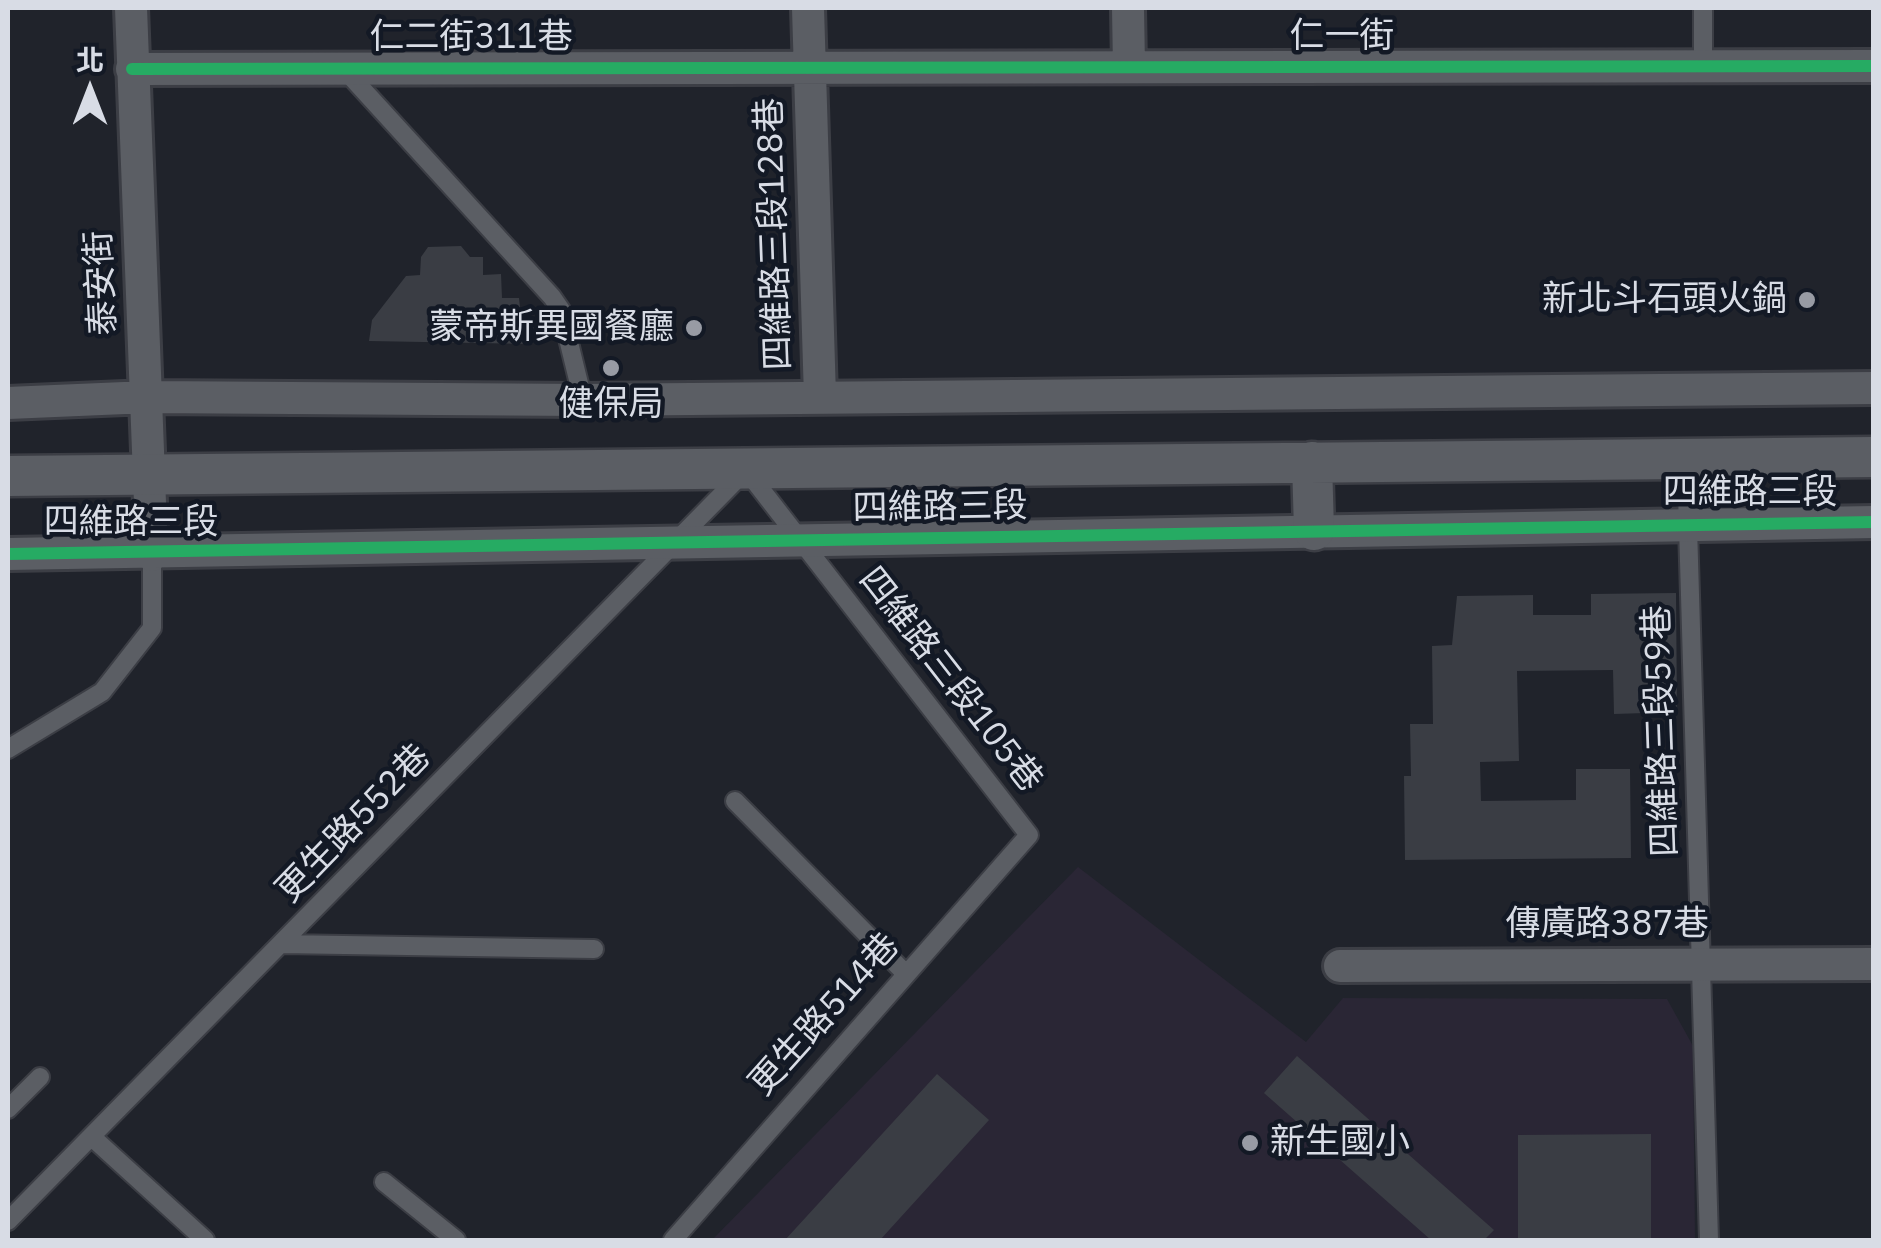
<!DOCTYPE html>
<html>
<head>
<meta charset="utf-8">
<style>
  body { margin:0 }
  #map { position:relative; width:1881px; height:1248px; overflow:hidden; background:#20232b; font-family:"IBM Plex Sans","Noto Sans TC",sans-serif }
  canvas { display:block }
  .frame { position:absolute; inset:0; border:10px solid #d8dce5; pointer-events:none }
  .north { position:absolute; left:40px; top:40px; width:100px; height:100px; -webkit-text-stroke:8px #131925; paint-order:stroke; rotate:0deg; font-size:28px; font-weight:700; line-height:40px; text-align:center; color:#d8dce5 }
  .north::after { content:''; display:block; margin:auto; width:35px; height:45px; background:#d8dce5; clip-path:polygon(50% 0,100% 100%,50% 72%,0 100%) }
</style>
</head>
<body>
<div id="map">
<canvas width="1881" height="1248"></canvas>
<div class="frame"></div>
<div class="north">北</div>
</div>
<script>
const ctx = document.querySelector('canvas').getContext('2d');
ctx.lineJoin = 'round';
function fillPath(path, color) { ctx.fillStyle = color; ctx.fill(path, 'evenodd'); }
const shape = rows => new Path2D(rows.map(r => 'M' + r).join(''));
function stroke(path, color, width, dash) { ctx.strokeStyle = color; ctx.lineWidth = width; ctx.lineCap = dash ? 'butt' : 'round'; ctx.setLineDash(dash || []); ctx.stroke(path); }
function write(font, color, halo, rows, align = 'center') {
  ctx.font = font + ' "IBM Plex Sans","Noto Sans TC",sans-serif'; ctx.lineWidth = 9; ctx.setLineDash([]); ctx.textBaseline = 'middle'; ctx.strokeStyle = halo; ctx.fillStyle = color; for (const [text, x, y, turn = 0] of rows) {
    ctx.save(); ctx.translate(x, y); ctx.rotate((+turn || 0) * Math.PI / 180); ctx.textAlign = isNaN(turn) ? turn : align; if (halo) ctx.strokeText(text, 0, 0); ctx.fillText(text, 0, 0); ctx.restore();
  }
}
const education = shape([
  [1078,867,1306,1042,1343,998,1667,999,1693,1046,1695,1240,712,1240]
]);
const building = shape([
  [461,246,470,257,483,257,483,275,501,274,502,298,519,298,521,316,537,317,544,329,532,344,369,341,372,320,406,276,420,275,421,257,428,247],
  [1676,593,1677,712,1614,714,1613,670,1517,671,1519,761,1480,762,1481,801,1576,800,1576,769,1630,769,1631,858,1405,860,1404,776,1411,776,1410,724,1433,724,1432,646,1452,645,1457,596,1533,595,1533,615,1591,615,1591,594],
  [1297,1056,1494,1230,1484,1240,1431,1240,1264,1093],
  [937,1074,989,1120,880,1240,785,1240],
  [1651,1134,1651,1240,1518,1240,1518,1135]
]);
const service = shape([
  [1703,8,1703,67],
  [344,69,552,297,561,310,583,400],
  [1686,459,1709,1240],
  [8,749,102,692,152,628,152,555],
  [735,801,905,973],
  [282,944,594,949],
  [8,1109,40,1077],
  [93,1138,205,1240],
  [384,1182,456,1240],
  [8,1221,746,470,1029,835,673,1240]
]);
const minor = shape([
  [131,8,152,555],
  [808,8,820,397],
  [1128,8,1129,67],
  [132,69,1874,66],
  [8,403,148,397,583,400,1874,388],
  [8,554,1874,522],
  [1340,966,1874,964]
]);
const tertiary = shape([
  [1312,462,1314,530],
  [8,476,1874,457]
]);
const cycleway = shape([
  [132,69,1874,66],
  [8,554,1874,522]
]);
const markers = [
  [1807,300,10,"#989ba4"],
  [694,328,10,"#989ba4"],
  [611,368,10,"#989ba4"],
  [1250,1143,10,"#989ba4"]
];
const streetNames = [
  ["仁一街",1342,37],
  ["仁二街311巷",471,38],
  ["四維路三段128巷",775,234,-92],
  ["泰安街",102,283,-93],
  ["四維路三段",1750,493],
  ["四維路三段",940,508,-1],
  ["四維路三段",131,523],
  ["四維路三段105巷",950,680,52],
  ["四維路三段59巷",1662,731,-92],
  ["更生路552巷",354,824,-46],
  ["傳廣路387巷",1607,925],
  ["更生路514巷",825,1015,-48]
];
const poiNames = [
  ["新北斗石頭火鍋",1787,300],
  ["蒙帝斯異國餐廳",674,328],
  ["健保局",611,405,"center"],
  ["新生國小",1270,1143,"left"]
];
fillPath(education, '#2a2635');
fillPath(building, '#3a3d44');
stroke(service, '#3c3e45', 22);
stroke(minor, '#3c3e45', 38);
stroke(tertiary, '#3c3e45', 45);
stroke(service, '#5b5e64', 18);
stroke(minor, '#5b5e64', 32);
stroke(tertiary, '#5b5e64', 40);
stroke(cycleway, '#26ab63', 12);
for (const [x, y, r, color] of markers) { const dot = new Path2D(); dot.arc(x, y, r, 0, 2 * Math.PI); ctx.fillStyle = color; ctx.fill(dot); stroke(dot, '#131925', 4); }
write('35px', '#d8dce5', '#131925', streetNames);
write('35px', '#d8dce5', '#131925', poiNames, 'right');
</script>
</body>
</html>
